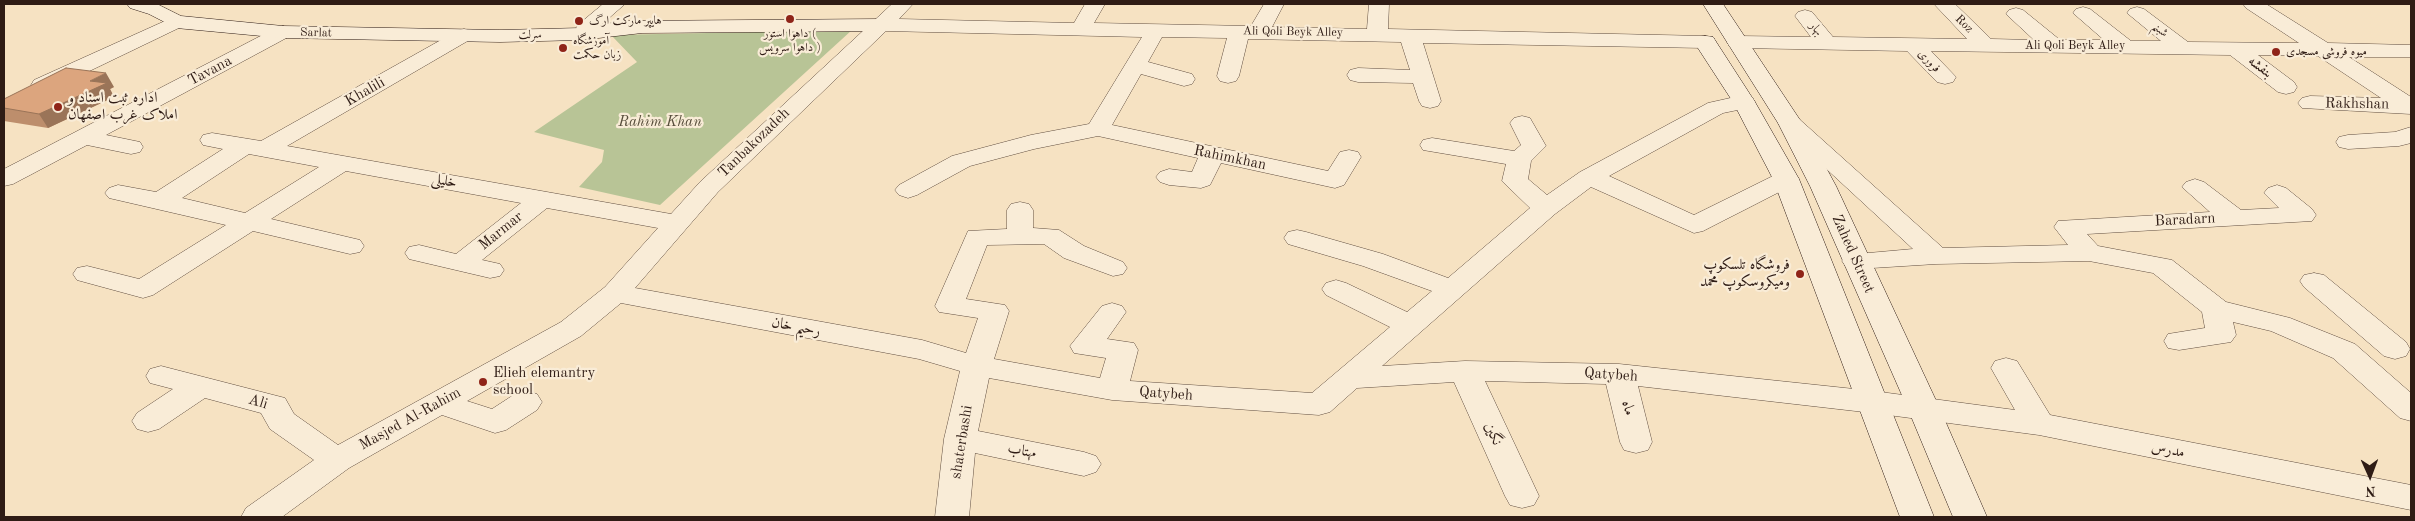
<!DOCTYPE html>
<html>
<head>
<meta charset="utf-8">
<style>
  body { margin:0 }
  #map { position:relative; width:2415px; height:521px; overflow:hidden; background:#f6e2c2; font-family:"Old Standard TT",serif }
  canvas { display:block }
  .frame { position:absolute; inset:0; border:5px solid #2f1c15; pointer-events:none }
  .north { position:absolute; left:2345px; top:451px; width:50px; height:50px; -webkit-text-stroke:4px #f9ecd7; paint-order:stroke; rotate:178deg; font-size:14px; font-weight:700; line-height:20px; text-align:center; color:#2f1c15 }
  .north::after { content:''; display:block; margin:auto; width:18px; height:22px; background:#2f1c15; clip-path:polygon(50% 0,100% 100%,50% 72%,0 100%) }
</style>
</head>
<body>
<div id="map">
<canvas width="2415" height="521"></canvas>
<div class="frame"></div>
<div class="north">N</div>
</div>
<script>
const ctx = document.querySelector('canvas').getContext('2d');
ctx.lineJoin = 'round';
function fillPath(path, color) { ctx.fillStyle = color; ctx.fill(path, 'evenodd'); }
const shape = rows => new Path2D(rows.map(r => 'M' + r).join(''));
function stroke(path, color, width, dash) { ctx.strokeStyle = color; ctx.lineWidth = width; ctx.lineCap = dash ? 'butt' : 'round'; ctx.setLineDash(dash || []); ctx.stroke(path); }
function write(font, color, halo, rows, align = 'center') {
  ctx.font = font + ' "Old Standard TT",Amiri,serif'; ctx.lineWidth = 4.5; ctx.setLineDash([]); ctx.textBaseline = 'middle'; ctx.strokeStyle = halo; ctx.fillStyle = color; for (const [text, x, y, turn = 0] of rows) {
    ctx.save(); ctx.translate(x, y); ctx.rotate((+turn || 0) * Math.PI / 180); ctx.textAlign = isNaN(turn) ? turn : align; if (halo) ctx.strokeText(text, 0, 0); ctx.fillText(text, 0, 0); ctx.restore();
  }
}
const green = shape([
  [852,30,660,205,579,187,602,162,604,150,534,132,637,62,611,35]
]);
const street = shape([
  [603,4,625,4,593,32,586,34,579,32,576,28,579,24,603,4],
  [892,4,913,4,899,19,1074,23,1085,4,1105,4,1094,23,1251,26,1264,4,1284,4,1272,27,1367,29,1369,4,1389,4,1388,29,1705,36,1713,37,1716,42,1713,47,1705,48,1423,43,1441,101,1438,106,1430,108,1422,106,1419,101,1413,83,1358,82,1350,80,1347,75,1350,70,1358,68,1410,70,1401,42,1248,39,1239,76,1236,81,1228,83,1220,81,1217,76,1227,38,1162,37,1148,62,1192,74,1195,79,1192,84,1184,86,1141,74,1112,125,1328,171,1340,152,1349,150,1358,152,1361,157,1344,185,1335,188,1221,163,1210,185,1201,188,1169,185,1160,182,1156,177,1160,172,1169,169,1192,172,1198,158,1098,136,1034,149,970,166,917,195,908,198,899,195,895,190,899,185,952,156,1031,135,1089,124,1142,37,886,31,718,192,635,288,922,340,966,353,978,318,939,312,935,306,968,231,1007,229,1007,210,1011,204,1020,202,1029,204,1033,210,1033,228,1059,230,1084,246,1123,262,1127,268,1123,274,1113,276,1064,258,1044,244,987,245,966,299,1005,305,1009,311,994,359,1100,378,1106,358,1074,353,1070,346,1102,306,1112,303,1122,306,1126,312,1107,339,1134,343,1138,350,1130,381,1312,393,1390,327,1326,295,1322,289,1326,283,1336,280,1346,283,1407,312,1432,291,1363,266,1288,244,1284,238,1288,232,1297,230,1306,232,1383,254,1448,278,1530,208,1502,181,1506,164,1423,150,1420,145,1423,140,1432,138,1514,151,1521,145,1510,123,1514,118,1522,116,1530,118,1546,146,1531,161,1528,179,1547,195,1580,172,1708,103,1744,95,1752,97,1755,102,1752,107,1723,113,1609,176,1694,215,1777,174,1786,171,1795,174,1799,179,1795,184,1703,231,1694,233,1591,187,1555,214,1382,366,1465,361,1619,364,1873,391,2015,410,1991,368,1995,361,2006,358,2017,361,2050,415,2411,485,2411,510,2039,435,1873,413,1638,386,1652,442,1648,450,1636,453,1624,450,1620,442,1606,384,1485,381,1539,496,1534,505,1522,508,1510,505,1505,496,1454,382,1357,388,1330,412,1319,415,1112,400,989,378,978,431,1084,452,1096,456,1101,464,1096,472,1084,476,975,453,969,517,935,517,944,439,960,371,919,359,621,303,581,336,467,401,492,409,515,394,526,391,537,394,542,402,537,410,506,430,495,433,442,415,349,468,282,517,241,517,246,508,314,460,270,429,261,413,205,398,159,429,148,432,137,429,132,421,137,413,173,389,150,383,146,376,150,369,161,366,285,398,294,414,338,445,561,322,605,287,658,228,547,208,482,260,500,264,504,270,500,276,490,278,409,259,405,253,409,247,419,245,456,254,521,203,346,171,271,219,360,240,364,246,360,252,350,254,253,231,153,295,143,298,77,280,73,274,77,268,87,266,139,279,226,225,109,198,105,193,109,188,118,185,156,192,223,149,203,145,200,140,203,135,212,133,261,141,457,31,464,29,471,31,475,35,471,39,287,146,671,214,700,182,892,4],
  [249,154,319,167,245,213,182,198,249,154],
  [1934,4,1955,4,1991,39,2034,40,2006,14,2009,10,2016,8,2023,10,2060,40,2104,40,2073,13,2076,9,2083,7,2090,9,2131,41,2161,41,2127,13,2130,9,2137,7,2144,9,2188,42,2299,43,2246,8,2243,4,2266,4,2328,43,2411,45,2411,57,2349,57,2411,97,2411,114,2302,108,2298,103,2302,98,2310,96,2381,98,2318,56,2258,55,2294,82,2297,87,2294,92,2286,94,2278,92,2230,55,1931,51,1956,77,1953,82,1945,84,1937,82,1907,51,1738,48,1730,47,1727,42,1730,37,1738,36,1811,37,1795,16,1798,12,1805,10,1812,12,1833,37,1967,39,1934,4],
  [176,16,183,18,186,22,183,26,50,90,42,92,34,90,31,85,34,80,176,16],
  [283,26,290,28,294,32,290,36,106,135,140,142,143,147,140,152,131,154,87,145,13,184,4,186,4,169,276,28,283,26],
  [1790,116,1798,118,1943,248,2068,245,2054,227,2058,221,2210,212,2182,187,2186,182,2195,179,2204,182,2241,210,2279,208,2264,193,2268,188,2277,185,2286,188,2312,209,2316,215,2312,221,2087,234,2098,246,2172,260,2226,302,2290,318,2355,344,2411,393,2411,421,2400,418,2333,358,2271,331,2233,322,2236,335,2231,342,2179,350,2168,348,2164,341,2168,334,2205,328,2202,312,2153,273,2089,261,1936,264,1856,269,1846,267,1842,261,1846,255,1913,249,1782,128,1778,123,1782,118,1790,116],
  [2411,127,2411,143,2399,146,2348,149,2339,147,2336,142,2339,137,2348,135,2395,132,2411,127],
  [2314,273,2324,275,2406,342,2410,349,2406,356,2395,359,2384,356,2304,287,2300,281,2304,275,2314,273]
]);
const secondary = shape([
  [127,4,157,4,181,16,283,26,500,30,581,28,624,21,881,19,888,21,891,25,888,29,881,31,642,33,581,40,500,42,283,38,176,28,149,14,130,8,127,4],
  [1703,4,1723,4,1802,123,1836,186,1940,409,1987,517,1953,517,1908,409,1810,186,1778,123,1703,4],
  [1705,36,1713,37,1755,102,1799,179,1934,517,1900,517,1773,179,1733,102,1694,42,1697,37,1705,36]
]);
const wall = shape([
  [114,87,110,89,114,97,48,128,4,121,4,99]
]);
const shadedWall = shape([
  [106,73,114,87,110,89,114,97,48,128,39,114,90,81]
]);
const building = shape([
  [66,68,106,73,90,81,107,83,39,114,4,108,4,99,66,68]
]);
const markers = [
  [790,19,5,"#8f2418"],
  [579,21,5,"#8f2418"],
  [563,48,5,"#8f2418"],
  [2276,52,5,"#8f2418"],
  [58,107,5,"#8f2418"],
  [1800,274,5,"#8f2418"],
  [483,382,5,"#8f2418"]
];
const farPoinames = [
  ["هایپر مارکت ارگ",589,21],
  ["داهوا استور (",790,34,"center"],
  ["داهوا سرویس )",790,48,"center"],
  ["آموزشگاه",573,41],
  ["زبان حکمت",573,55],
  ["میوه فروشی مسجدی",2286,52]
];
const farStreetnames = [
  ["Roz",1964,24,45],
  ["بهار",1816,29,52],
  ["شبنم",2160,30,37],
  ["Ali Qoli Beyk Alley",1293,32,1],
  ["Sarlat",316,33,1],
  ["سرلت",530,35,-2],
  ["Ali Qoli Beyk Alley",2075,46],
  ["فروری",1929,61,46]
];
const streetNames = [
  ["بنفشه",2260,67,36],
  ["Tavana",210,71,-28],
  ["Khalili",365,92,-30],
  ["Rakhshan",2357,104,1],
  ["Tanbakozadeh",754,143,-44],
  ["Rahimkhan",1230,158,12],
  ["خلیلی",444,181,10],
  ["Baradarn",2185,220,-3],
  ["Marmar",501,231,-39],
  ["Zahed Street",1853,254,66],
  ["رحیم خان",796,327,11],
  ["Qatybeh",1611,375,4],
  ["Qatybeh",1166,394,4],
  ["Ali",258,402,17],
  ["ماه",1628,408,75],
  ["Masjed Al-Rahim",410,419,-29],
  ["نگین",1493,434,66],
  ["shaterbashi",962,442,-81],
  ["مدرس",2168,450,11],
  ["مهتاب",1022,451,11]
];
const poiNames = [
  ["اداره ثبت اسناد و",68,98],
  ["املاک غرب اصفهان",68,115],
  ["فروشگاه تلسکوپ",1790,265,"right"],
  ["ومیکروسکوپ محمد",1790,282,"right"],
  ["Elieh elemantry",493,373],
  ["school",493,390]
];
const parkNames = [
  ["Rahim Khan",660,122]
];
fillPath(green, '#b8c496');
stroke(street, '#614e40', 1);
stroke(secondary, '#2f1c15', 1);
fillPath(street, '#f9ecd7');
fillPath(secondary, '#f9ecd7');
fillPath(wall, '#bd8e6c');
fillPath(shadedWall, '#9a7458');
fillPath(building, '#dca57e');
stroke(building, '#9a7458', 1);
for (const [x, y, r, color] of markers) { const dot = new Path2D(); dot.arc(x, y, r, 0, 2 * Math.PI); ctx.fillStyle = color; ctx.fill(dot); stroke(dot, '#f9ecd7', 2); }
write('12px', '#2f1c15', '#f9ecd7', farPoinames, 'left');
write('12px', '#2f1c15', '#f9ecd7', farStreetnames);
write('15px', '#2f1c15', '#f9ecd7', streetNames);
write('15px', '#2f1c15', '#f9ecd7', poiNames, 'left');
write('italic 15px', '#584e3c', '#f9ecd7', parkNames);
</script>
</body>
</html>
